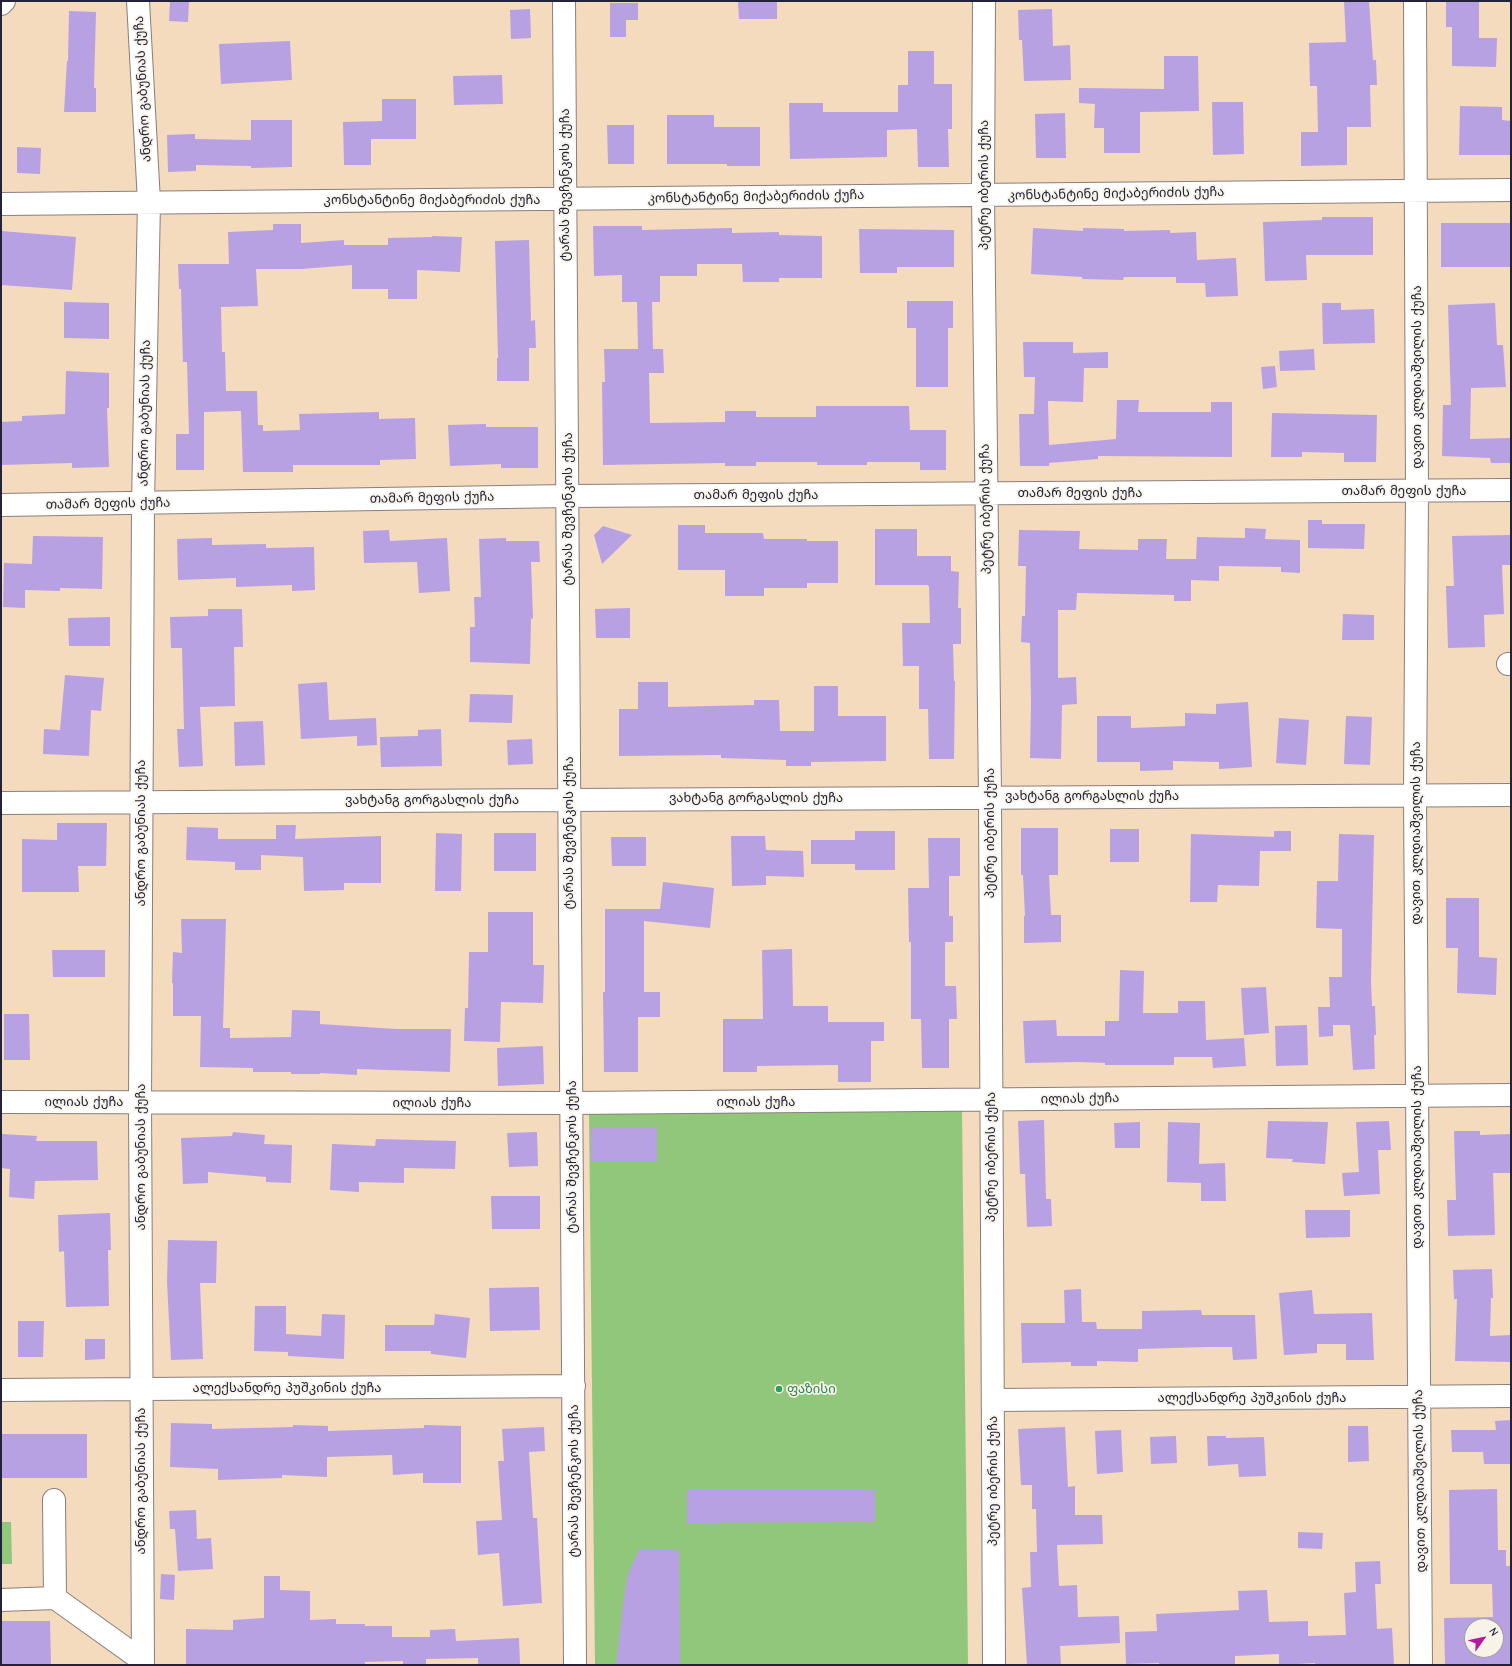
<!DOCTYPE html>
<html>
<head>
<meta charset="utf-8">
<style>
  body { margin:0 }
  #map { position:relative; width:1512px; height:1666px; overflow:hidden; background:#f4dbbe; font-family:"Comic Neue",sans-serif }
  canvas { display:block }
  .frame { position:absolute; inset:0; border:2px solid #22223b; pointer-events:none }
  .north { position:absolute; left:1464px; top:1618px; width:40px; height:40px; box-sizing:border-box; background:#f7f3e8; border:1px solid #a29fa3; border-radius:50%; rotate:57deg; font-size:11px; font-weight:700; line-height:16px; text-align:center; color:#22223b }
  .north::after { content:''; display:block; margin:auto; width:14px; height:18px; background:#b5179e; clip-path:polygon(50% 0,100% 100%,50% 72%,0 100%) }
</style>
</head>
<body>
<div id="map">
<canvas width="1512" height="1666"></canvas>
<div class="frame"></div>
<div class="north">N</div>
</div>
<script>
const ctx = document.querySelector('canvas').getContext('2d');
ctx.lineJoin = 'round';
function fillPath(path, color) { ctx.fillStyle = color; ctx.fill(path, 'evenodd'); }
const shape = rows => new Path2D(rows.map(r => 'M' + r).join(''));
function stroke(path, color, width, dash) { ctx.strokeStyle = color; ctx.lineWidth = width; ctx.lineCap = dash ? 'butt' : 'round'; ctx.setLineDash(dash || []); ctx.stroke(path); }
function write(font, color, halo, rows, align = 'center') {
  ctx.font = font + ' "Comic Neue","Noto Sans Georgian",sans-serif'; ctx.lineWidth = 3.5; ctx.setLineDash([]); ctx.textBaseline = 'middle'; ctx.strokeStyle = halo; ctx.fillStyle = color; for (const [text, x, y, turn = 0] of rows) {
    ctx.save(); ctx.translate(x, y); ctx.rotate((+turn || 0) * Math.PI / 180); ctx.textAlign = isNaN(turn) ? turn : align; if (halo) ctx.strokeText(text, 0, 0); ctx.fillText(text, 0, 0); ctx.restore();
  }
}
const green = shape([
  [962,1110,968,1665,595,1665,589,1113],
  [1,1522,11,1522,12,1564,1,1564]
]);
const building = shape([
  [170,1,189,1,188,22,169,21],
  [738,1,777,1,777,19,739,19],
  [1344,1,1369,1,1373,60,1376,60,1377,85,1370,85,1371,127,1347,127,1347,165,1301,166,1301,132,1318,132,1317,86,1310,86,1309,43,1346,42],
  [1446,1,1479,1,1479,38,1497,38,1496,67,1452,66,1452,27,1446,27],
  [610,3,638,3,638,20,626,20,626,37,610,37],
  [530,9,531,38,511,39,510,10],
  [1052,9,1053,46,1070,45,1071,80,1024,81,1022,40,1019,40,1018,10],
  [69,11,96,12,94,88,96,88,96,112,64,112,67,61,68,61],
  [290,41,292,80,221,84,219,44],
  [908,51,934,51,934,84,952,84,952,129,948,129,949,167,918,167,917,129,887,130,887,157,790,159,789,103,823,103,823,112,898,112,898,85,908,85],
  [1164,56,1198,56,1199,111,1140,112,1140,153,1104,153,1104,128,1094,128,1095,104,1079,103,1079,88,1164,89],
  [502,75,503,104,454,105,453,76],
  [382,99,416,99,416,139,371,139,371,165,344,165,343,122,382,121],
  [1212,102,1243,102,1244,154,1213,155],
  [1460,106,1502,107,1502,120,1511,121,1511,155,1459,155],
  [1065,113,1066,158,1036,158,1035,114],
  [667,115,714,115,714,127,760,127,760,166,727,166,727,164,667,164],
  [251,120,292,120,292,167,251,168,251,166,196,165,196,171,168,172,167,135,195,134,195,139,251,140],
  [607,125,634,125,634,164,608,164],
  [17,147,41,148,40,174,17,173],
  [1322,217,1373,217,1373,255,1306,255,1307,280,1265,281,1263,222,1322,220],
  [1441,223,1511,223,1511,267,1441,267],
  [273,224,301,224,301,243,344,240,344,245,388,245,388,238,432,237,432,236,462,237,460,272,417,270,417,299,388,299,388,289,352,289,352,265,301,269,256,269,258,306,221,307,222,352,225,352,226,391,257,391,258,425,263,425,263,431,300,430,299,414,379,412,379,419,415,418,416,459,380,460,380,465,293,465,293,472,243,472,241,411,204,412,204,470,176,470,176,434,189,434,187,362,183,362,181,289,179,289,178,264,229,264,228,232,273,230],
  [593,226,642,226,642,230,732,228,732,233,779,232,779,235,822,236,822,278,779,278,779,282,743,282,742,264,697,264,697,276,660,276,660,302,652,302,653,349,663,349,664,373,649,373,650,423,725,422,725,411,756,411,756,417,816,417,816,406,909,406,910,430,946,430,946,470,920,470,920,462,867,462,867,465,817,465,817,462,756,462,756,466,725,466,725,463,603,465,602,382,605,382,604,349,638,349,637,302,622,302,622,275,594,276],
  [1033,228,1083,231,1083,228,1124,229,1124,231,1170,230,1170,233,1196,232,1197,260,1236,258,1238,296,1206,297,1205,283,1176,283,1176,277,1124,277,1123,280,1082,279,1082,277,1031,274],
  [859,229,954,230,954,267,897,267,897,273,860,273],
  [1,231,76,237,72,290,1,285],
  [529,240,531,321,535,320,536,348,529,348,529,381,497,381,497,358,498,358,495,241],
  [907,301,953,301,953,328,948,328,948,387,916,387,916,328,907,328],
  [64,302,109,303,109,339,64,338],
  [1322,303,1341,303,1341,310,1374,309,1375,343,1323,344],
  [1495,303,1497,345,1503,345,1506,387,1471,388,1470,439,1511,438,1511,463,1491,463,1490,458,1442,456,1443,405,1451,405,1448,305],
  [1023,342,1073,342,1073,353,1108,352,1108,368,1084,368,1083,402,1048,401,1049,445,1116,439,1117,400,1139,400,1138,412,1211,412,1211,402,1232,402,1232,457,1098,456,1098,459,1049,463,1049,466,1020,466,1019,414,1034,414,1035,377,1024,377],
  [1314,349,1315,370,1280,371,1279,351],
  [1275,366,1277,387,1263,389,1261,367],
  [66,371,109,373,109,408,107,408,109,467,72,468,72,463,1,465,1,422,22,421,22,416,65,414],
  [1272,413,1377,415,1376,462,1344,462,1344,453,1302,452,1302,457,1271,457],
  [486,424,486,427,538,427,538,468,501,468,501,464,450,466,448,425],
  [1308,520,1322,520,1322,524,1365,524,1364,549,1308,548],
  [678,525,705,525,705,533,763,533,764,539,807,539,807,541,838,541,838,583,807,583,807,588,764,588,764,596,725,596,725,570,678,570],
  [603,526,632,535,602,564,594,535],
  [1245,528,1266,529,1265,539,1300,540,1300,573,1281,572,1281,567,1219,566,1219,581,1191,580,1191,601,1174,601,1174,595,1077,593,1076,610,1058,610,1058,678,1076,677,1077,704,1062,705,1061,759,1030,758,1031,703,1030,643,1021,642,1022,616,1025,616,1026,566,1018,566,1019,530,1080,531,1079,549,1138,550,1138,539,1167,539,1166,559,1196,559,1197,537,1245,538],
  [875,529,917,529,917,556,951,556,951,571,959,572,958,608,961,608,961,644,953,644,954,681,955,681,954,759,929,759,928,709,919,709,919,666,903,666,902,623,930,623,929,587,928,585,875,585],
  [389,530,390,541,447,538,450,591,419,593,417,562,364,563,363,531],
  [1511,535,1511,565,1502,565,1504,614,1484,615,1485,647,1448,648,1446,586,1454,586,1452,536],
  [33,536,103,537,102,589,60,588,60,591,25,590,25,608,3,607,4,563,32,564],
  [212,538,212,545,266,544,266,548,314,547,315,590,292,591,292,585,236,587,236,578,178,580,177,539],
  [506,538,506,541,539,541,540,562,531,562,533,618,531,619,530,664,470,662,470,627,475,627,474,597,481,597,479,539],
  [630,608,630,638,596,638,595,609],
  [208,609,242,609,243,647,234,647,235,706,200,707,203,766,179,767,177,729,184,729,182,648,171,648,170,617,208,616],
  [1343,614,1374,615,1374,640,1342,640],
  [110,617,110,646,69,646,68,618],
  [65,675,104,678,101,711,91,710,89,756,43,754,44,729,60,730],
  [327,682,329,720,376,718,377,745,357,746,357,736,301,739,298,684],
  [638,682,668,682,668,707,754,705,754,700,779,700,780,731,814,731,814,686,838,686,838,716,886,716,886,761,811,762,811,766,786,766,786,760,721,758,721,755,619,756,619,709,638,709],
  [470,694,513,695,512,723,469,722],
  [1248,702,1252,767,1219,769,1219,762,1173,761,1173,770,1140,771,1140,762,1097,762,1097,716,1131,716,1131,728,1185,726,1185,713,1216,714,1216,704],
  [1346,716,1372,717,1370,765,1344,764],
  [1279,718,1309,720,1306,765,1276,763],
  [263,721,265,765,235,766,234,722],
  [441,729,442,766,381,767,380,737,418,736,418,730],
  [532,739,533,764,508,765,507,740],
  [57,823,107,823,106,866,78,866,79,892,22,892,22,839,57,840],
  [276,825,296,825,295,839,381,836,381,883,344,883,344,890,304,891,303,857,261,855,261,870,235,870,235,862,186,860,187,827,218,828,218,839,276,839],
  [1021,828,1058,828,1058,875,1049,875,1051,915,1061,915,1061,942,1024,943,1024,916,1025,916,1023,875,1021,875],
  [1110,829,1139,829,1139,862,1110,862],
  [855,831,895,831,895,870,855,870,855,864,811,864,811,840,855,840],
  [1274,831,1291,831,1291,851,1260,851,1259,886,1218,885,1217,902,1190,902,1191,834,1274,837],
  [436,833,462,834,461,891,435,891],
  [494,833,536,833,536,871,494,871],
  [1339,834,1374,835,1371,982,1372,1006,1375,1006,1376,1035,1374,1035,1375,1069,1353,1070,1350,1025,1333,1025,1333,1036,1319,1037,1318,1007,1330,1007,1329,977,1342,977,1342,929,1316,928,1317,881,1338,881],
  [731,836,765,836,766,850,803,851,804,877,766,876,766,885,732,886],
  [611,837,646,837,646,866,612,866],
  [928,838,960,838,960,876,949,876,949,916,953,916,953,942,945,942,945,986,956,986,957,1019,949,1019,949,1068,922,1068,921,1019,911,1019,911,942,909,942,908,888,929,888],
  [663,882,714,888,710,928,644,921,644,992,660,992,660,1017,638,1017,638,1072,604,1072,603,992,605,992,605,909,660,909],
  [1446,898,1479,898,1479,957,1497,958,1496,995,1457,993,1458,948,1446,948],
  [488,912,533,912,533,965,544,965,543,1003,501,1002,500,1042,464,1041,465,1008,468,1008,469,952,488,952],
  [181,919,226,919,223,1028,230,1028,230,1038,291,1037,292,1010,320,1011,320,1024,396,1029,451,1029,450,1072,357,1069,357,1075,320,1073,320,1074,291,1074,291,1072,253,1072,253,1068,200,1067,201,1016,173,1016,173,983,172,983,173,952,182,953],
  [792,949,793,1006,828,1006,828,1022,884,1022,884,1041,871,1041,871,1082,838,1082,838,1065,757,1066,757,1072,723,1072,723,1019,763,1019,762,950],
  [52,950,105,950,105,977,53,977],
  [1120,970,1144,971,1143,1013,1178,1013,1178,1001,1205,1001,1206,1040,1244,1038,1246,1066,1213,1068,1212,1057,1174,1057,1174,1065,1105,1065,1105,1063,1078,1062,1025,1063,1023,1021,1056,1020,1057,1036,1105,1036,1105,1021,1119,1021],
  [1266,987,1269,1033,1244,1035,1241,988],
  [4,1014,29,1014,30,1060,4,1060],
  [1307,1025,1308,1065,1276,1066,1275,1026],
  [543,1046,544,1084,498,1086,497,1048],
  [1044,1120,1046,1199,1051,1199,1052,1226,1027,1227,1025,1174,1020,1174,1018,1121],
  [1268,1121,1328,1122,1325,1164,1292,1162,1293,1159,1266,1158],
  [1389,1121,1391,1150,1378,1150,1380,1194,1344,1196,1342,1173,1359,1172,1356,1122],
  [1140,1122,1140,1148,1115,1148,1114,1123],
  [1168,1122,1200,1123,1199,1164,1225,1163,1226,1201,1201,1201,1201,1183,1167,1182],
  [591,1127,657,1127,657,1161,591,1161],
  [1454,1131,1480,1131,1480,1135,1511,1134,1511,1173,1493,1173,1495,1235,1448,1236,1447,1200,1456,1200],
  [233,1132,265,1135,264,1144,292,1145,291,1183,266,1182,266,1177,208,1172,208,1183,183,1184,181,1138,232,1136],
  [537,1132,538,1166,509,1167,507,1133],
  [1,1134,37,1136,36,1141,97,1141,98,1180,35,1181,34,1199,9,1197,10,1169,1,1168],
  [376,1139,456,1141,455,1169,404,1168,404,1183,359,1182,359,1192,330,1190,332,1144,375,1146],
  [491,1196,540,1196,540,1229,492,1229],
  [1305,1210,1350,1210,1350,1237,1306,1238],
  [110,1213,111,1250,108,1250,109,1306,66,1307,64,1251,59,1252,58,1215],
  [168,1240,217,1241,216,1283,200,1283,203,1359,171,1360,167,1282],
  [1492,1269,1493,1298,1491,1298,1490,1336,1511,1335,1511,1362,1455,1361,1457,1299,1454,1299,1453,1270],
  [539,1287,540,1330,490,1331,489,1288],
  [1081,1289,1082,1322,1096,1322,1097,1329,1142,1329,1142,1311,1201,1310,1202,1315,1255,1315,1257,1359,1233,1360,1232,1347,1208,1347,1138,1349,1138,1362,1097,1361,1097,1366,1071,1366,1071,1362,1022,1363,1021,1323,1065,1323,1064,1290],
  [1312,1290,1314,1314,1372,1313,1374,1360,1346,1360,1346,1344,1317,1344,1317,1353,1284,1355,1279,1293],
  [255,1306,286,1306,286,1334,321,1336,322,1314,345,1315,344,1359,288,1356,288,1352,254,1351],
  [435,1314,470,1318,466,1358,431,1354,431,1351,385,1351,385,1325,434,1325],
  [18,1321,44,1321,43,1357,18,1357],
  [85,1339,105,1339,105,1359,85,1360],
  [1511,1420,1511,1464,1484,1464,1483,1452,1452,1452,1451,1430,1496,1430,1495,1421],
  [171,1423,212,1424,212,1429,293,1427,293,1425,328,1426,328,1431,424,1428,424,1425,461,1426,461,1483,423,1483,423,1473,393,1475,392,1455,327,1457,327,1477,282,1475,282,1478,218,1480,218,1469,170,1467],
  [1348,1426,1368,1426,1369,1461,1348,1462],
  [544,1427,545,1451,529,1452,533,1518,537,1518,542,1603,503,1606,499,1553,478,1555,476,1521,502,1520,498,1461,504,1461,502,1429],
  [1065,1427,1068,1487,1075,1486,1075,1515,1102,1515,1103,1544,1057,1545,1059,1586,1077,1585,1078,1617,1119,1616,1120,1643,1060,1646,1061,1665,1027,1665,1022,1588,1031,1587,1030,1552,1037,1552,1036,1509,1032,1509,1032,1485,1021,1485,1018,1429],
  [1121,1430,1123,1472,1097,1474,1095,1431],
  [1,1434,87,1434,87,1478,1,1478],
  [1176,1436,1177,1463,1151,1464,1150,1437],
  [1207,1436,1226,1436,1226,1438,1264,1437,1266,1476,1239,1477,1238,1464,1208,1466],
  [1497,1489,1498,1550,1506,1550,1506,1566,1511,1566,1511,1665,1445,1664,1444,1618,1493,1617,1492,1584,1450,1584,1449,1490],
  [1472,1626,1496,1626,1496,1650,1472,1650],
  [687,1490,875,1490,875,1522,687,1523],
  [196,1510,197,1539,211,1538,213,1569,178,1571,175,1529,170,1529,169,1511],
  [1298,1532,1323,1533,1322,1549,1298,1548],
  [639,1550,679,1550,680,1665,616,1665,624,1597,628,1574],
  [1380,1561,1381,1584,1375,1584,1377,1629,1392,1628,1394,1665,1315,1665,1315,1663,1279,1665,1279,1654,1235,1656,1235,1665,1159,1665,1159,1663,1126,1664,1125,1632,1157,1631,1156,1614,1239,1610,1238,1591,1267,1590,1269,1622,1308,1621,1308,1636,1346,1635,1344,1593,1356,1592,1355,1562],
  [161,1574,175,1575,174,1600,160,1599],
  [264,1576,280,1576,280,1590,310,1591,310,1620,336,1619,336,1624,365,1624,365,1626,392,1626,392,1637,430,1637,430,1630,455,1629,456,1641,519,1638,520,1665,478,1665,478,1658,426,1659,426,1664,403,1664,403,1661,365,1662,365,1665,284,1665,284,1664,186,1665,186,1629,233,1630,233,1620,264,1618],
  [1,1621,50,1621,51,1665,1,1665]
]);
const minor = shape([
  [138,1,149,202,143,504,140,1102,143,1665],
  [564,1,575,1665],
  [984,1,983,195,990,797,994,1665],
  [1415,1,1417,491,1415,795,1421,1665],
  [1,4,4,1],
  [1,204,1511,190],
  [1,505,568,496,1511,490],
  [1508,664,1511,664],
  [1,803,1511,795],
  [1,1102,572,1103,1511,1095],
  [1,1390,574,1386],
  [993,1400,1511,1396],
  [54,1500,55,1598],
  [1,1600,55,1598,143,1661]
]);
const markers = [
  [779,1389,4,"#2e9e5b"]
];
const streetNames = [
  ["ანდრო გაბუნიას ქუჩა",143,89,-93],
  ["ტარას შევჩენკოს ქუჩა",565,185,-90],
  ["პეტრე იბერის ქუჩა",984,185,-90],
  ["კონსტანტინე მიქაბერიძის ქუჩა",1116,194,-1],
  ["კონსტანტინე მიქაბერიძის ქუჩა",756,197,-1],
  ["კონსტანტინე მიქაბერიძის ქუჩა",432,200],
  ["დავით კლდიაშვილის ქუჩა",1417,377,-90],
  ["ანდრო გაბუნიას ქუჩა",145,413,-89],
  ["თამარ მეფის ქუჩა",1404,491],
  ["თამარ მეფის ქუჩა",1080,493],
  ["თამარ მეფის ქუჩა",756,495],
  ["თამარ მეფის ქუჩა",432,498,-1],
  ["თამარ მეფის ქუჩა",108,504,-1],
  ["ტარას შევჩენკოს ქუჩა",568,509,-90],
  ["პეტრე იბერის ქუჩა",986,509,-91],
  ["ვახტანგ გორგასლის ქუჩა",1092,796],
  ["ვახტანგ გორგასლის ქუჩა",756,798],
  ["ვახტანგ გორგასლის ქუჩა",432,800],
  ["ანდრო გაბუნიას ქუჩა",141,833,-90],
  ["ტარას შევჩენკოს ქუჩა",569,833,-90],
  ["პეტრე იბერის ქუჩა",990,833,-90],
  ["დავით კლდიაშვილის ქუჩა",1416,833,-90],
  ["ილიას ქუჩა",1080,1099,-1],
  ["ილიას ქუჩა",84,1102],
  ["ილიას ქუჩა",756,1102],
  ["ილიას ქუჩა",432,1103],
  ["ანდრო გაბუნიას ქუჩა",141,1157,-90],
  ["ტარას შევჩენკოს ქუჩა",572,1157,-90],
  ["პეტრე იბერის ქუჩა",991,1157,-90],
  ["დავით კლდიაშვილის ქუჩა",1417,1157,-90],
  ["ალექსანდრე პუშკინის ქუჩა",287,1388],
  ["ალექსანდრე პუშკინის ქუჩა",1252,1398],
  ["ანდრო გაბუნიას ქუჩა",141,1481,-90],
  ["ტარას შევჩენკოს ქუჩა",574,1481,-90],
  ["პეტრე იბერის ქუჩა",993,1481,-90],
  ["დავით კლდიაშვილის ქუჩა",1420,1481,-91]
];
const leisureNames = [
  ["ფაზისი",787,1389]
];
fillPath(green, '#90c77a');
fillPath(building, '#b7a1e3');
stroke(minor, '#8b7e7c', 24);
stroke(minor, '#fff', 22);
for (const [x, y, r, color] of markers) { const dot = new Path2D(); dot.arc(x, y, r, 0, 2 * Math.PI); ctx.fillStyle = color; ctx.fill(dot); stroke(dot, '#f7f3e8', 1.5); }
write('13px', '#22223b', '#f7f3e8', streetNames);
write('13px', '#27864d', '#f7f3e8', leisureNames, 'left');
</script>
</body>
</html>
